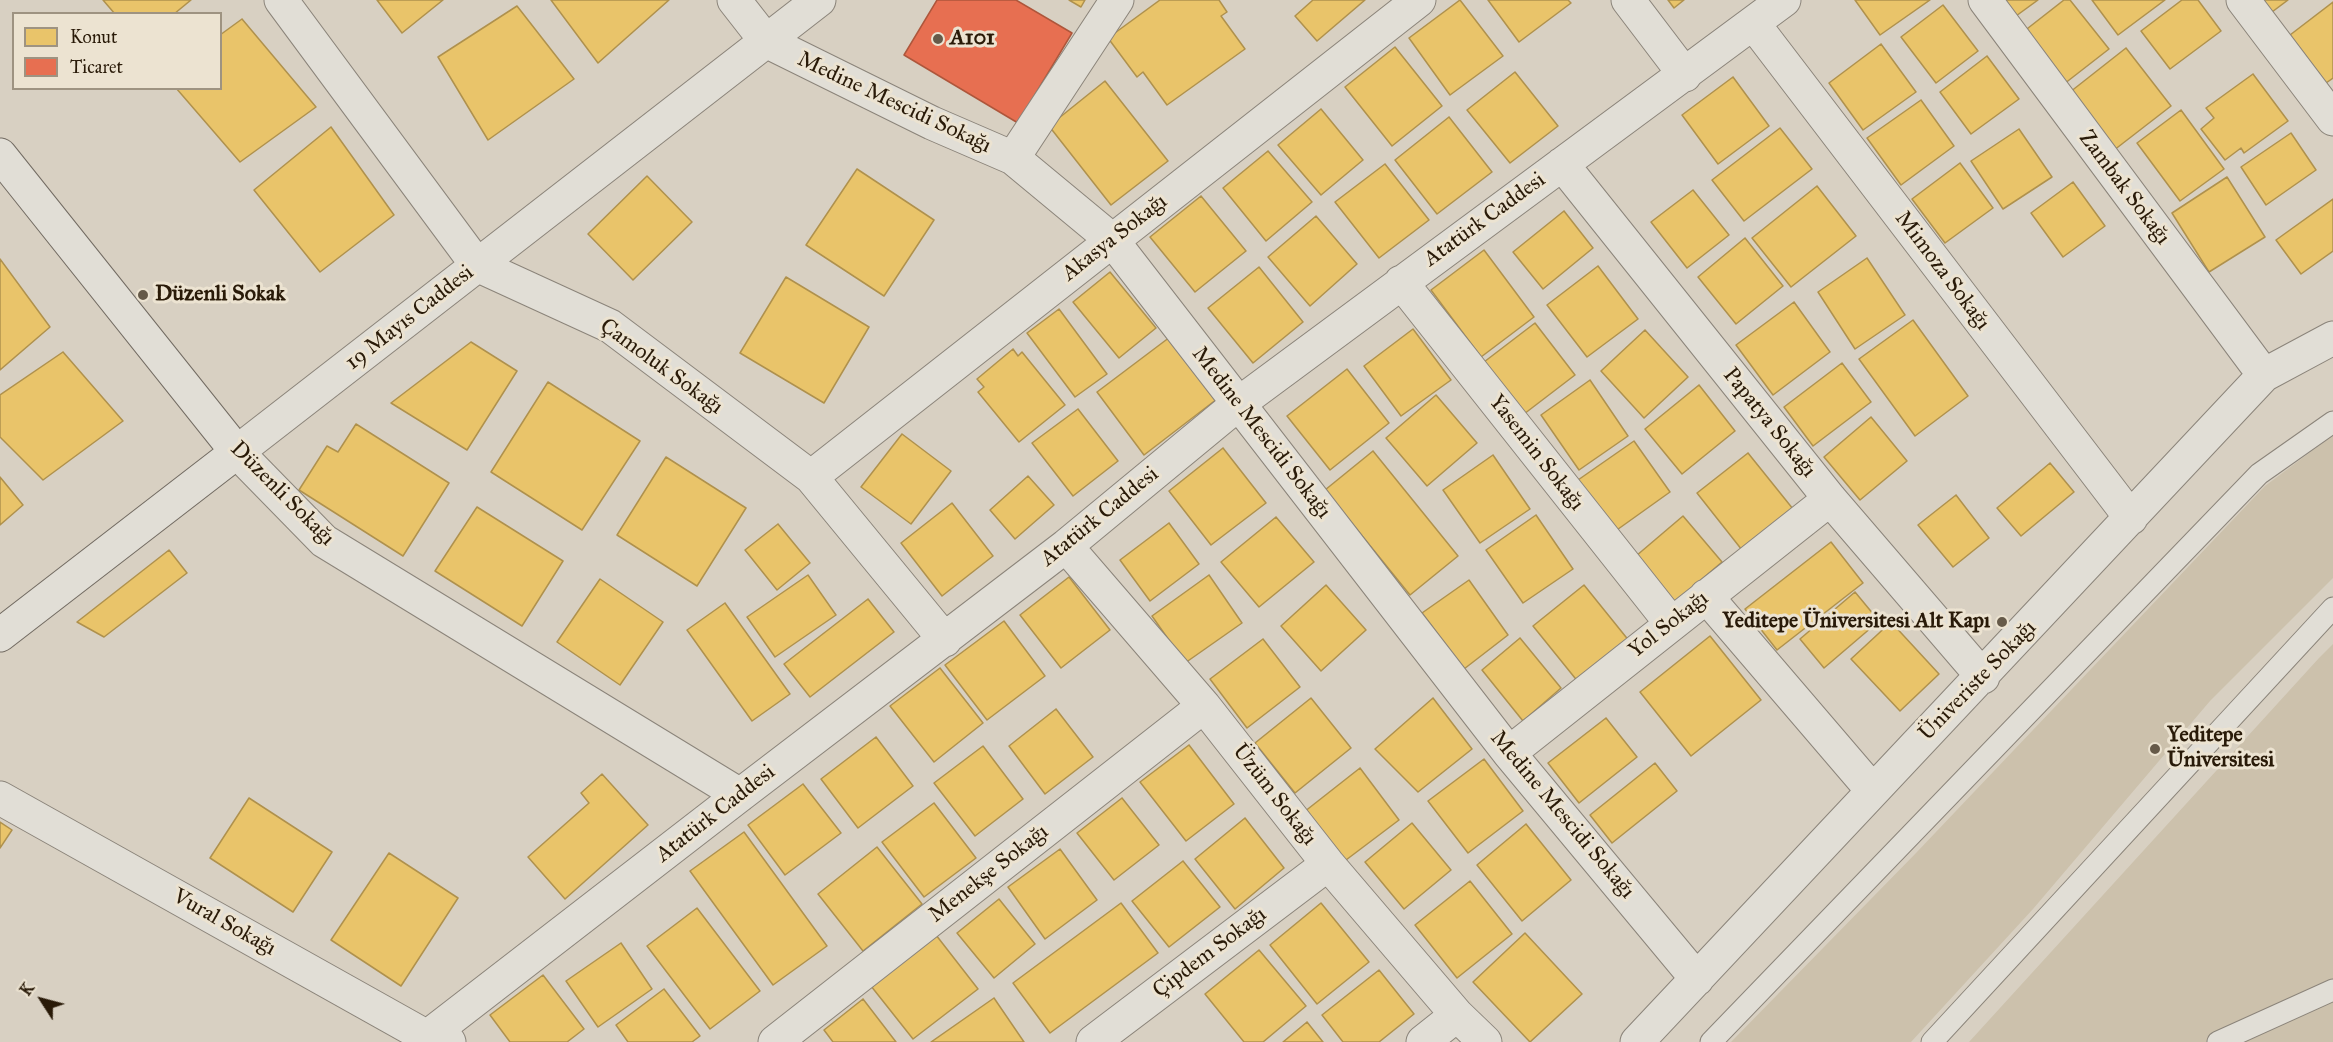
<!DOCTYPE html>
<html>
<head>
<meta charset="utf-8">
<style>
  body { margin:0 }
  #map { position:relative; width:2333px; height:1042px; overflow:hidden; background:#d8d0c2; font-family:"IM FELL Great Primer",serif }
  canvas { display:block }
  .legend { position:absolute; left:12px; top:12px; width:210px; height:78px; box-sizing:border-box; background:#ece3d1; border:2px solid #9e9381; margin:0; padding:8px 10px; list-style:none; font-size:18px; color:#291a08 }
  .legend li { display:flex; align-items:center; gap:12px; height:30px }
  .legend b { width:30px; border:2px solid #9e9381 }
  .north { position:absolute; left:12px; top:970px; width:60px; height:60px; -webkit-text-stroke:4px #ece3d1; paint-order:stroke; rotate:306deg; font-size:16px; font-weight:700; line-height:24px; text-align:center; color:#291a08 }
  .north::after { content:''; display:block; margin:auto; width:21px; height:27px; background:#291a08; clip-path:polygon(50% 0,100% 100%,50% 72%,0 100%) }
</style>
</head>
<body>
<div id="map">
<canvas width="2333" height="1042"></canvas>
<ul class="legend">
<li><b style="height:16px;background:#e9c46a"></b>Konut</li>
<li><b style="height:16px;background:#e76f51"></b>Ticaret</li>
</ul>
<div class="north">K</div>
</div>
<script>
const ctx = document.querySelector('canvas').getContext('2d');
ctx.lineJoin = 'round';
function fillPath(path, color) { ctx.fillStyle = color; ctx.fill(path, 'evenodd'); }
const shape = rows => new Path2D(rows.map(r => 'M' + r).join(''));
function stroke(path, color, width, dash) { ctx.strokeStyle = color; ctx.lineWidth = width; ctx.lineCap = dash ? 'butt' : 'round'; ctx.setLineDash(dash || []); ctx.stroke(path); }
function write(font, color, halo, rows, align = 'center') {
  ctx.font = font + ' "IM FELL Great Primer",serif'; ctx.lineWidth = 6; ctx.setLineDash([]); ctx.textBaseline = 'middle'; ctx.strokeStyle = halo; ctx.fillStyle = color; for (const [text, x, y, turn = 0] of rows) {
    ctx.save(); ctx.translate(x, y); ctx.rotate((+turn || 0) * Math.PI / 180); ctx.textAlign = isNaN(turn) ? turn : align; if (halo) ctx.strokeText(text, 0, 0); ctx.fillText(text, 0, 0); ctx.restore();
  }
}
const green = shape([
  [2333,435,2333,578,2210,701,2033,909,1911,1042,1731,1042,1916,853,2265,486],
  [2333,644,2333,1042,1969,1042,2319,658]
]);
const homes = shape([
  [103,0,191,0,174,14,115,14,103,0],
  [377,0,443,0,402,33,377,0],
  [551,0,669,0,598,63,551,0],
  [1069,0,1085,0,1081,7,1069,0],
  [1160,0,1219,0,1227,12,1221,16,1245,49,1167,105,1143,72,1137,77,1108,38,1160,0],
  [1313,0,1365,0,1317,41,1295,16,1313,0],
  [1460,0,1503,56,1450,95,1409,38,1460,0],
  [1488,0,1568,0,1571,3,1519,42,1488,0],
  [1668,0,1684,0,1674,8,1668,0],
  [1855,0,1930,0,1880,35,1855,0],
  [2004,0,2038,0,2016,16,2004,0],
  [2064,0,2070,0,2109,49,2064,84,2023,32,2064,0],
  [2092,0,2165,0,2118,35,2092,0],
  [2182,0,2198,0,2221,31,2170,69,2141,31,2182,0],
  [2257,0,2288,0,2268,15,2257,0],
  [2333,2,2333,78,2326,83,2290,35,2333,2],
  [1943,5,1978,51,1936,83,1901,37,1943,5],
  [517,6,574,79,488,140,438,57,517,6],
  [242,19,316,107,240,162,176,88,220,88,220,35,242,19],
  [1881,44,1916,92,1863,130,1829,83,1881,44],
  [1395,47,1442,106,1392,146,1345,87,1395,47],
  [2126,48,2171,106,2109,154,2065,96,2126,48],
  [1987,56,2019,99,1971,134,1940,92,1987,56],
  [1515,72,1558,126,1510,163,1467,110,1515,72],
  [2253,74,2288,121,2244,153,2241,148,2225,160,2201,129,2214,118,2206,108,2253,74],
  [1733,77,1769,126,1718,164,1682,115,1733,77],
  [1105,81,1168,161,1111,205,1049,126,1105,81],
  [1921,100,1954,146,1901,185,1867,138,1921,100],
  [1321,109,1363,160,1321,195,1278,145,1321,109],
  [2181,110,2224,169,2180,201,2137,143,2181,110],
  [1449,117,1492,172,1437,214,1395,160,1449,117],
  [331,127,394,215,320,272,254,190,331,127],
  [1780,128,1812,169,1744,221,1712,180,1780,128],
  [2019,129,2052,177,2003,209,1971,161,2019,129],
  [2291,133,2316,170,2266,205,2241,167,2291,133],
  [1268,151,1312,202,1266,241,1223,188,1268,151],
  [1960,163,1993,208,1945,243,1912,199,1960,163],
  [1385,164,1429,220,1379,258,1335,202,1385,164],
  [857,169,934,220,884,296,806,245,857,169],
  [647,176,692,222,633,280,588,234,647,176],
  [2227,177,2265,237,2209,272,2172,213,2227,177],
  [2073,182,2105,226,2063,257,2031,213,2073,182],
  [1817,186,1856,236,1791,287,1752,238,1817,186],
  [1693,190,1729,235,1687,268,1651,222,1693,190],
  [1201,196,1246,251,1195,292,1150,237,1201,196],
  [2333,199,2333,251,2301,274,2276,240,2333,199],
  [1564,211,1593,248,1543,289,1513,252,1564,211],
  [1316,216,1357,264,1310,306,1268,257,1316,216],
  [1745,238,1783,286,1736,324,1698,277,1745,238],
  [1484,250,1534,317,1481,357,1431,290,1484,250],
  [1867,258,1905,315,1855,349,1818,292,1867,258],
  [0,259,50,327,0,370,0,259],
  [1598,266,1638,319,1587,357,1547,305,1598,266],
  [1259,267,1303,322,1253,363,1208,308,1259,267],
  [1110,272,1156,328,1119,358,1073,302,1110,272],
  [786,277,869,327,824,403,740,353,786,277],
  [1794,302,1830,352,1773,395,1736,345,1794,302],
  [1059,309,1107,374,1075,397,1027,333,1059,309],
  [1913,320,1968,396,1915,436,1859,359,1913,320],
  [1535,323,1575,375,1524,414,1484,362,1535,323],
  [1413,329,1451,380,1401,416,1364,366,1413,329],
  [1645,330,1688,377,1644,418,1601,371,1645,330],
  [1170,337,1217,399,1144,455,1097,392,1170,337],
  [471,342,517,371,467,450,391,403,471,342],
  [1013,349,1018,356,1022,352,1065,405,1019,442,978,392,984,387,977,379,1013,349],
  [63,352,123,421,43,480,0,437,0,395,63,352],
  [1842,363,1871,402,1813,446,1784,407,1842,363],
  [1347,369,1389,423,1330,470,1287,416,1347,369],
  [1590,380,1628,436,1579,470,1541,415,1590,380],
  [548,382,640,441,582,530,491,472,548,382],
  [1699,385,1735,431,1682,474,1645,429,1699,385],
  [1436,395,1477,443,1427,486,1386,438,1436,395],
  [1078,409,1118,461,1073,496,1032,443,1078,409],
  [1871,417,1907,461,1860,500,1824,457,1871,417],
  [356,424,449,483,403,556,299,490,327,446,338,452,356,424],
  [902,434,951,471,911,524,861,487,902,434],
  [1634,441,1670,492,1614,532,1578,480,1634,441],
  [1223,448,1266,503,1211,545,1169,491,1223,448],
  [1373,451,1458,556,1410,595,1325,490,1373,451],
  [1748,453,1793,509,1742,550,1697,493,1748,453],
  [1493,455,1530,509,1480,543,1443,490,1493,455],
  [666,457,746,508,697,586,617,535,666,457],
  [2050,463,2074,492,2021,536,1997,508,2050,463],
  [1028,476,1054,505,1015,539,990,510,1028,476],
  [0,477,23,505,0,525,0,477],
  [1956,495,1989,538,1953,567,1918,525,1956,495],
  [952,503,993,556,942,596,901,543,952,503],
  [477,507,563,561,522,626,435,571,477,507],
  [1536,515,1573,569,1523,603,1486,550,1536,515],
  [1683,516,1722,562,1675,602,1636,556,1683,516],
  [1276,517,1314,562,1259,607,1221,562,1276,517],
  [1169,523,1199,564,1150,601,1120,560,1169,523],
  [778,524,810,563,777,590,745,550,778,524],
  [1831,542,1863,583,1777,650,1745,609,1831,542],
  [169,550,187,573,104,637,77,622,169,550],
  [808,575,836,615,775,657,747,617,808,575],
  [1209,575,1242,623,1185,663,1152,616,1209,575],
  [1069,577,1110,630,1061,668,1020,615,1069,577],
  [600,579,663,622,620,685,557,642,600,579],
  [1469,580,1508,635,1464,669,1422,613,1469,580],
  [1326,585,1366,630,1321,671,1281,626,1326,585],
  [1584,585,1630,642,1579,683,1533,626,1584,585],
  [1855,592,1879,621,1824,668,1800,639,1855,592],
  [868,599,894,632,810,697,784,664,868,599],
  [725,603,790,694,752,721,687,630,725,603],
  [1004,621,1045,676,987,720,945,665,1004,621],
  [1891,622,1939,674,1900,711,1851,659,1891,622],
  [1710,636,1761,700,1691,756,1640,692,1710,636],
  [1520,638,1561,688,1523,721,1482,670,1520,638],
  [1263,639,1300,687,1247,728,1210,679,1263,639],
  [940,668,983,723,934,762,890,706,940,668],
  [1311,698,1351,748,1295,793,1255,743,1311,698],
  [1433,698,1472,749,1418,792,1375,749,1433,698],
  [1056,709,1093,757,1045,794,1009,746,1056,709],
  [1606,718,1637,757,1579,803,1548,763,1606,718],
  [876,737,913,786,858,828,821,779,876,737],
  [1189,745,1234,804,1186,841,1140,782,1189,745],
  [983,746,1023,799,975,836,934,783,983,746],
  [1484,759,1523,811,1468,853,1428,801,1484,759],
  [1655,763,1677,791,1612,843,1590,815,1655,763],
  [1360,768,1399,820,1342,863,1304,812,1360,768],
  [602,774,648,825,565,899,528,857,589,803,581,793,602,774],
  [803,784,841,833,785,875,748,825,803,784],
  [249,798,332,852,293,912,210,858,249,798],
  [1122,798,1159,845,1114,880,1077,833,1122,798],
  [934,803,976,858,924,897,882,842,934,803],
  [1245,818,1284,868,1235,909,1195,859,1245,818],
  [0,822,12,830,0,848,0,822],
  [1412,823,1451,870,1404,909,1365,862,1412,823],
  [1526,824,1571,880,1522,921,1477,865,1526,824],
  [744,832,827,946,773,985,690,871,744,832],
  [877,847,922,904,863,951,818,894,877,847],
  [1060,849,1097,900,1045,939,1008,887,1060,849],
  [389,853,458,898,401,986,331,940,389,853],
  [1183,861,1220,907,1169,947,1132,901,1183,861],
  [1470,881,1512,934,1457,978,1415,925,1470,881],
  [999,899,1035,944,994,978,957,933,999,899],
  [1121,903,1158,953,1050,1033,1013,983,1121,903],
  [1321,903,1369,962,1317,1004,1270,945,1321,903],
  [697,908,760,991,710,1029,647,946,697,908],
  [1525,933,1582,994,1530,1042,1473,982,1525,933],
  [936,935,978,989,913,1039,871,986,936,935],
  [621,943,652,989,598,1027,566,981,621,943],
  [1259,950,1306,1006,1263,1042,1244,1042,1205,994,1259,950],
  [1379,970,1414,1014,1379,1042,1343,1042,1322,1015,1379,970],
  [543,975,584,1029,567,1042,510,1042,490,1015,543,975],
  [664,989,700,1036,692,1042,628,1042,616,1025,664,989],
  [994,998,1024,1042,931,1042,994,998],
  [863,999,896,1042,833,1042,824,1030,863,999],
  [1307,1022,1323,1042,1283,1042,1307,1022]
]);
const shops = shape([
  [937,0,1016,0,1072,33,1018,123,904,55,937,0]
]);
const lane = shape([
  [1711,1042,2259,474,2333,422],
  [1932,1042,2333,608],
  [2218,1042,2333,990]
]);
const street = shape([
  [281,0,477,265,610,326,811,477,945,640],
  [734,0,766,41,932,123,1013,158,1112,240,1509,753,1697,979],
  [1628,0,1685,75],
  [1985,0,2264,375],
  [2243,0,2333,119],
  [1753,23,2131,518],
  [1013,158,1117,0],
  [1562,164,1830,499,1983,677],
  [1401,282,1671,623],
  [811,477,1419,0],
  [1066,546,1204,706,1328,864,1457,1015,1485,1042],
  [1706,596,1873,791],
  [1509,753,1830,499],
  [740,795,324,541,237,452,819,0],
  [0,798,427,1037,449,1042],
  [424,1042,427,1037,740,795,1066,546,1238,404,1784,0],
  [775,1042,1204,706],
  [1093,1042,1328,864],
  [1423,1042,1457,1015],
  [1637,1042,2264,375,2333,338]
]);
const secondary = shape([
  [0,155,237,452,0,635]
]);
const markers = [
  [938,39,6,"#665a49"],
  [143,295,6,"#665a49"],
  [2002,622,6,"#665a49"],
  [2155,749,6,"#665a49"]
];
const poiNames = [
  ["A101",950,39],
  ["Düzenli Sokak",155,295],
  ["Yeditepe Üniversitesi Alt Kapı",1990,622,"right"],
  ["Yeditepe",2167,736],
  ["Üniversitesi",2167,761]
];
const streetNames = [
  ["Medine Mescidi Sokağı",894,103,25],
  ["Zambak Sokağı",2124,188,53],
  ["Atatürk Caddesi",1485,220,-36],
  ["Akasya Sokağı",1115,238,-38],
  ["Mimoza Sokağı",1942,271,53],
  ["19 Mayıs Caddesi",410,318,-38],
  ["Çamoluk Sokağı",661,367,36],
  ["Papatya Sokağı",1769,423,51],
  ["Medine Mescidi Sokağı",1261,433,52],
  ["Yasemin Sokağı",1536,453,52],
  ["Düzenli Sokağı",282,494,45],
  ["Atatürk Caddesi",1100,517,-39],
  ["Yol Sokağı",1669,625,-38],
  ["Üniveriste Sokağı",1978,681,-46],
  ["Üzüm Sokağı",1274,795,52],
  ["Atatürk Caddesi",716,814,-38],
  ["Medine Mescidi Sokağı",1562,815,50],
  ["Menekşe Sokağı",989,874,-38],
  ["Vural Sokağı",224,923,29],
  ["Çipdem Sokağı",1210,953,-37]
];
fillPath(green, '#ccc1ac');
fillPath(homes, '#e9c46a');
stroke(homes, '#af914d', 1.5);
fillPath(shops, '#e76f51');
stroke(shops, '#ae563b', 1.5);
stroke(lane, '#8b847a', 23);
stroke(street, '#8b847a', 35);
stroke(secondary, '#726b62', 35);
stroke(lane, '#e1ded6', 21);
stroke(street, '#e1ded6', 33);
stroke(secondary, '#e1ded6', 33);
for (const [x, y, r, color] of markers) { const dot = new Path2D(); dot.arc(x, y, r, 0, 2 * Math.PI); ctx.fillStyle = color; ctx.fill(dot); stroke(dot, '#ece3d1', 2); }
write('bold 22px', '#291a08', '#ece3d1', poiNames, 'left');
write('22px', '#291a08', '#ece3d1', streetNames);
</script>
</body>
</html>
